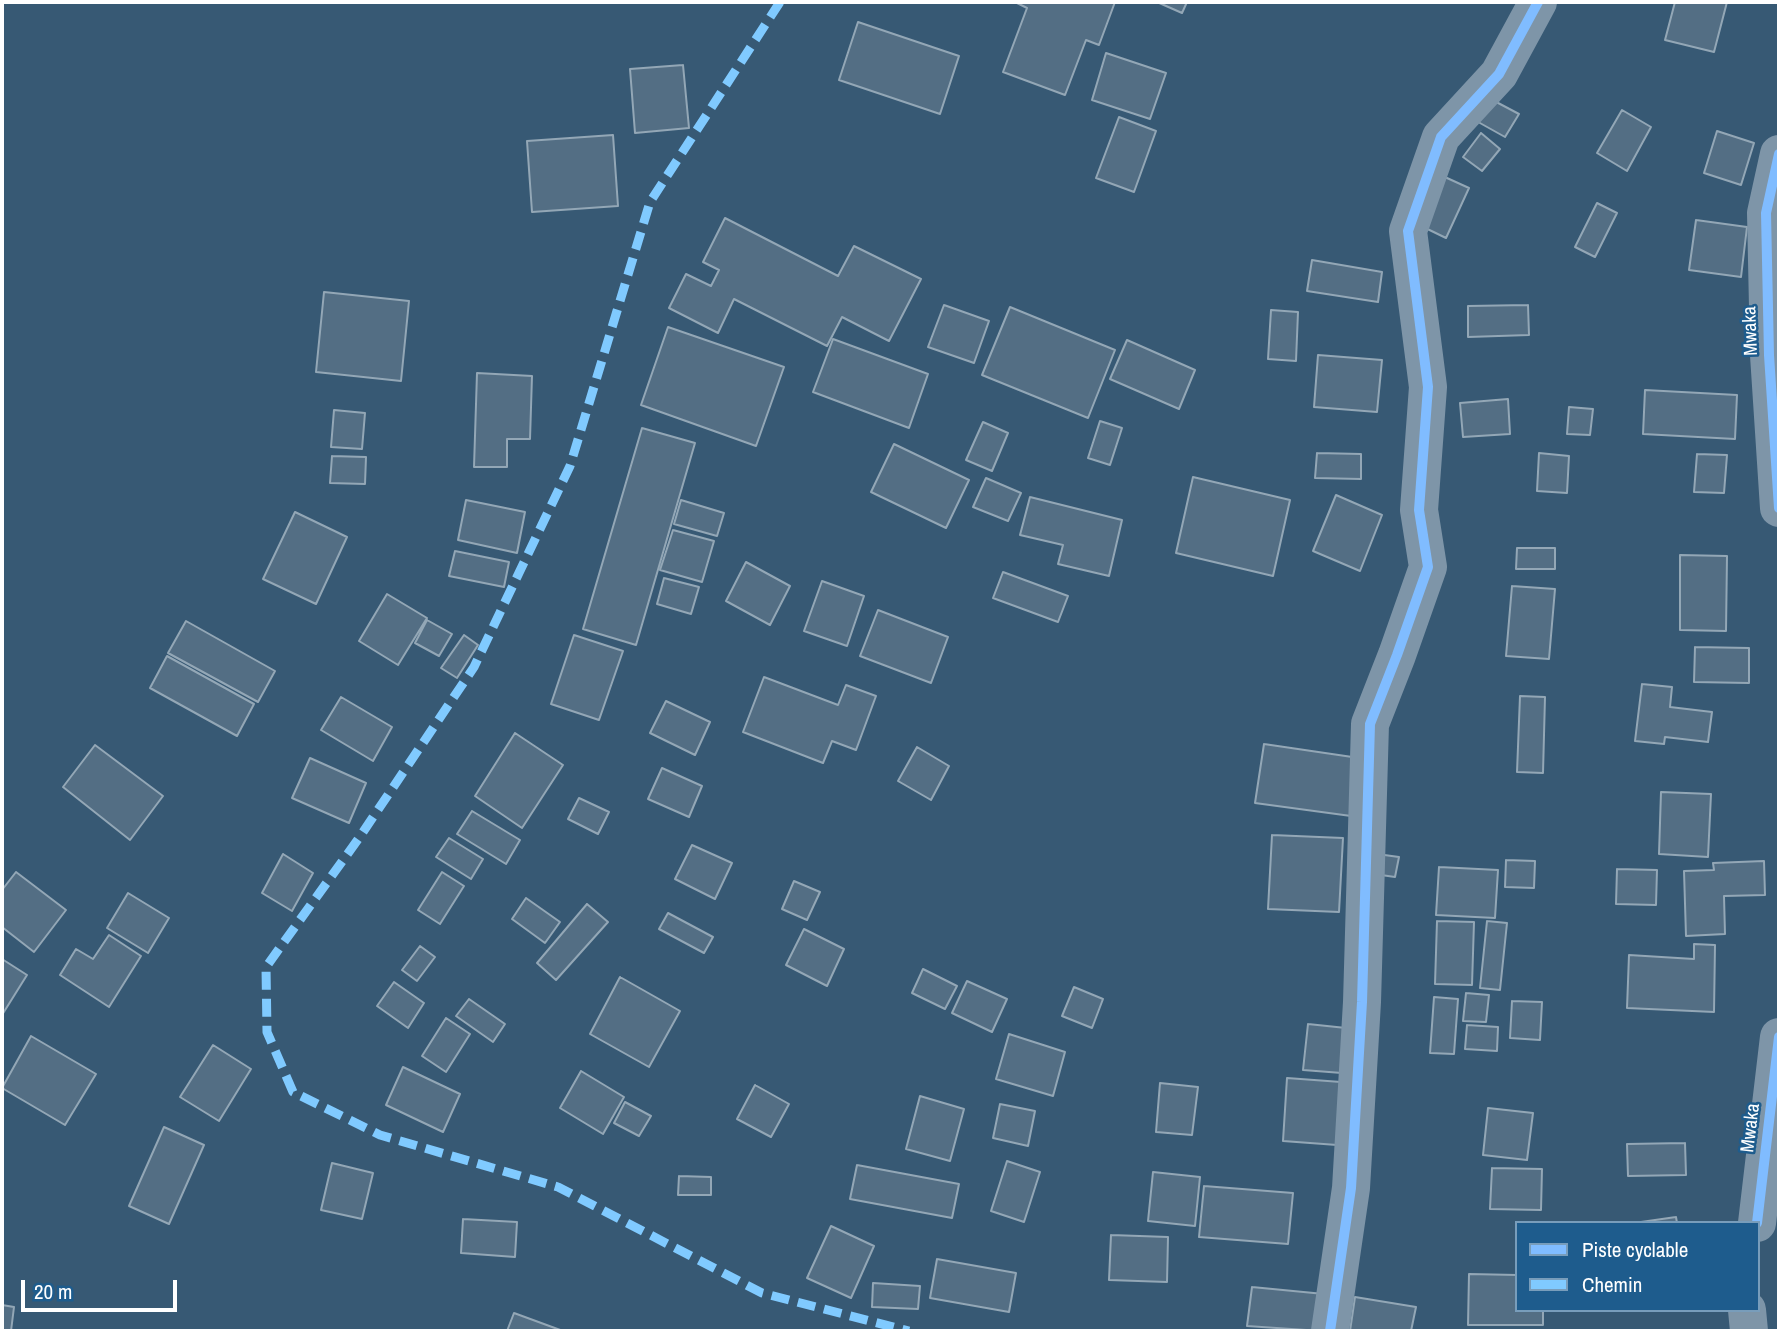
<!DOCTYPE html>
<html>
<head>
<meta charset="utf-8">
<style>
  body { margin:0 }
  #map { position:relative; width:1781px; height:1333px; overflow:hidden; background:#375974; font-family:"Archivo Narrow",sans-serif }
  canvas { display:block }
  .frame { position:absolute; inset:0; border:4px solid #fff; pointer-events:none }
  .legend { position:absolute; left:1515px; top:1221px; width:245px; height:91px; box-sizing:border-box; background:#1e5c8d; border:2px solid #789dbb; margin:0; padding:9px 12px; list-style:none; font-size:21px; color:#fff }
  .legend li { display:flex; align-items:center; gap:14px; height:35px }
  .legend b { width:35px; border:2px solid #789dbb }
  .scale { position:absolute; left:21px; top:1280px; width:156px; height:32px; box-sizing:border-box; border:4px solid #fff; border-top:0; padding-left:9px; font-size:21px; line-height:24px; white-space:nowrap; color:#fff; -webkit-text-stroke:5px #1e5c8d; paint-order:stroke }
</style>
</head>
<body>
<div id="map">
<canvas width="1781" height="1333"></canvas>
<div class="frame"></div>
<ul class="legend">
<li><b style="height:9px;background:#80bcff"></b>Piste cyclable</li>
<li><b style="height:9px;background:#80caff"></b>Chemin</li>
</ul>
<div class="scale">20 m</div>
</div>
<script>
const ctx = document.querySelector('canvas').getContext('2d');
ctx.lineJoin = 'round';
function fillPath(path, color) { ctx.fillStyle = color; ctx.fill(path, 'evenodd'); }
const shape = rows => new Path2D(rows.map(r => 'M' + r).join(''));
function stroke(path, color, width, dash) { ctx.strokeStyle = color; ctx.lineWidth = width; ctx.lineCap = dash ? 'butt' : 'round'; ctx.setLineDash(dash || []); ctx.stroke(path); }
function write(font, color, halo, rows, align = 'center') {
  ctx.font = font + ' "Archivo Narrow",sans-serif'; ctx.lineWidth = 5; ctx.setLineDash([]); ctx.textBaseline = 'middle'; ctx.strokeStyle = halo; ctx.fillStyle = color; for (const [text, x, y, turn = 0] of rows) {
    ctx.save(); ctx.translate(x, y); ctx.rotate((+turn || 0) * Math.PI / 180); ctx.textAlign = isNaN(turn) ? turn : align; if (halo) ctx.strokeText(text, 0, 0); ctx.fillText(text, 0, 0); ctx.restore();
  }
}
const building = shape([
  [1015,2,1115,2,1099,45,1086,40,1065,95,1003,72,1027,8,1015,2],
  [1157,2,1187,2,1182,13,1157,2],
  [1675,2,1727,2,1714,52,1665,40,1675,2],
  [858,22,959,56,940,114,839,80,858,22],
  [1106,53,1166,73,1150,119,1092,100,1106,53],
  [683,65,689,128,635,133,630,69,683,65],
  [1483,95,1519,114,1505,137,1471,118,1483,95],
  [1622,110,1651,127,1627,171,1597,153,1622,110],
  [1119,117,1156,131,1134,192,1096,178,1119,117],
  [1717,131,1754,143,1741,185,1704,173,1717,131],
  [1481,133,1500,149,1482,171,1463,157,1481,133],
  [613,135,618,206,532,212,527,141,613,135],
  [1436,173,1469,188,1446,238,1413,222,1436,173],
  [1597,203,1617,213,1595,257,1575,247,1597,203],
  [725,218,838,276,854,246,921,279,889,341,842,317,827,346,734,299,718,333,669,308,686,274,711,286,719,270,703,262,725,218],
  [1696,220,1747,227,1741,277,1689,270,1696,220],
  [1312,260,1382,272,1378,302,1307,291,1312,260],
  [324,292,409,301,401,381,316,372,324,292],
  [944,305,989,321,974,363,928,347,944,305],
  [1528,305,1529,335,1468,337,1468,306,1528,305],
  [1010,307,1115,350,1088,418,982,375,1010,307],
  [1271,310,1298,312,1296,361,1268,359,1271,310],
  [668,327,784,367,756,446,641,405,668,327],
  [833,339,928,374,909,428,813,392,833,339],
  [1127,340,1195,370,1179,409,1110,379,1127,340],
  [1318,355,1382,360,1377,412,1314,407,1318,355],
  [477,373,532,376,530,439,507,439,507,467,474,467,477,373],
  [1645,390,1737,395,1735,439,1643,434,1645,390],
  [1508,399,1510,434,1463,437,1460,403,1508,399],
  [1569,407,1593,409,1590,435,1567,434,1569,407],
  [334,410,365,413,362,449,331,447,334,410],
  [1100,421,1122,428,1110,465,1088,458,1100,421],
  [983,422,1008,433,992,471,966,460,983,422],
  [642,428,695,443,636,645,583,629,642,428],
  [894,444,969,480,946,528,871,492,894,444],
  [1317,453,1361,454,1361,479,1315,478,1317,453],
  [1539,453,1569,456,1567,493,1537,491,1539,453],
  [1697,454,1727,455,1724,493,1694,492,1697,454],
  [332,456,366,457,365,484,330,483,332,456],
  [1193,477,1290,500,1273,576,1176,553,1193,477],
  [986,478,1021,493,1008,521,973,507,986,478],
  [1336,495,1382,515,1360,571,1313,551,1336,495],
  [1030,497,1122,520,1109,576,1058,564,1063,545,1020,535,1030,497],
  [466,500,525,512,517,553,458,540,466,500],
  [681,500,724,513,717,536,674,524,681,500],
  [295,512,347,537,316,604,263,579,295,512],
  [673,530,714,541,702,582,660,570,673,530],
  [1517,548,1555,548,1555,569,1516,569,1517,548],
  [455,551,509,562,504,587,449,576,455,551],
  [1680,555,1727,556,1726,631,1680,630,1680,555],
  [746,562,790,586,770,625,726,601,746,562],
  [1003,572,1068,596,1058,622,993,598,1003,572],
  [664,578,699,587,691,614,657,604,664,578],
  [822,581,864,596,847,646,804,631,822,581],
  [1512,586,1555,589,1549,659,1506,656,1512,586],
  [387,594,427,618,398,665,359,641,387,594],
  [878,610,948,637,931,683,860,656,878,610],
  [427,620,452,634,439,656,415,643,427,620],
  [186,621,275,671,258,702,168,653,186,621],
  [464,635,478,645,457,678,441,668,464,635],
  [574,635,623,651,599,720,551,704,574,635],
  [1695,647,1749,648,1749,683,1694,682,1695,647],
  [167,656,254,704,237,736,150,688,167,656],
  [764,677,838,705,846,685,876,696,856,750,832,741,823,763,743,732,764,677],
  [1642,684,1672,687,1670,707,1712,712,1708,742,1665,737,1664,744,1635,741,1642,684],
  [1520,696,1545,697,1543,773,1517,772,1520,696],
  [341,697,392,727,373,761,321,730,341,697],
  [666,701,710,722,695,755,650,733,666,701],
  [515,733,563,765,522,828,475,796,515,733],
  [1264,744,1359,758,1351,816,1255,803,1264,744],
  [95,745,163,796,130,840,63,787,95,745],
  [917,747,949,766,931,800,898,781,917,747],
  [310,758,366,783,349,823,292,798,310,758],
  [662,768,702,786,689,817,648,799,662,768],
  [1661,792,1711,794,1708,857,1659,854,1661,792],
  [579,798,609,812,598,834,568,819,579,798],
  [472,811,520,840,506,864,457,834,472,811],
  [1272,835,1343,838,1339,912,1268,909,1272,835],
  [449,838,483,859,471,879,436,857,449,838],
  [692,845,732,863,715,899,675,879,692,845],
  [283,854,313,873,292,911,262,893,283,854],
  [1377,854,1399,857,1395,877,1374,874,1377,854],
  [1506,860,1535,861,1534,888,1505,887,1506,860],
  [1764,861,1765,895,1724,896,1725,934,1686,936,1684,871,1714,870,1713,863,1764,861],
  [1439,867,1498,870,1495,918,1436,915,1439,867],
  [1617,869,1657,870,1656,905,1616,904,1617,869],
  [16,872,66,910,34,952,2,927,2,890,16,872],
  [442,872,464,886,440,924,418,910,442,872],
  [794,881,820,892,807,920,782,909,794,881],
  [128,893,169,918,148,953,107,928,128,893],
  [526,898,560,922,545,943,512,919,526,898],
  [587,904,608,922,556,980,537,963,587,904],
  [668,913,713,937,704,953,659,929,668,913],
  [1437,921,1474,922,1472,985,1435,984,1437,921],
  [1487,921,1507,923,1500,990,1480,988,1487,921],
  [804,929,844,949,827,986,786,965,804,929],
  [109,935,141,956,109,1007,60,975,76,949,93,959,109,935],
  [1694,944,1715,945,1714,1012,1627,1008,1629,955,1694,959,1694,944],
  [420,946,435,957,417,981,402,970,420,946],
  [2,959,27,975,2,1015,2,959],
  [923,969,957,986,945,1009,912,993,923,969],
  [620,977,680,1011,649,1067,590,1034,620,977],
  [967,981,1007,999,992,1032,952,1013,967,981],
  [394,982,424,1003,408,1028,377,1006,394,982],
  [1074,987,1103,999,1092,1028,1062,1016,1074,987],
  [1466,993,1489,995,1486,1022,1463,1021,1466,993],
  [1434,997,1458,999,1454,1054,1430,1053,1434,997],
  [469,999,505,1024,493,1042,456,1016,469,999],
  [1512,1001,1542,1002,1540,1040,1510,1038,1512,1001],
  [446,1018,470,1034,446,1072,422,1056,446,1018],
  [1308,1024,1346,1028,1342,1073,1303,1070,1308,1024],
  [1467,1025,1498,1027,1497,1051,1465,1049,1467,1025],
  [1009,1034,1065,1052,1053,1096,996,1079,1009,1034],
  [31,1036,96,1074,65,1125,2,1088,31,1036],
  [213,1045,251,1069,219,1121,180,1097,213,1045],
  [403,1067,460,1094,443,1132,386,1105,403,1067],
  [581,1071,624,1097,603,1134,560,1108,581,1071],
  [1287,1078,1341,1082,1337,1145,1283,1141,1287,1078],
  [1160,1083,1198,1087,1192,1135,1156,1132,1160,1083],
  [755,1085,789,1104,771,1137,737,1119,755,1085],
  [920,1096,964,1109,950,1161,906,1149,920,1096],
  [625,1102,651,1116,639,1136,614,1123,625,1102],
  [1000,1104,1035,1111,1028,1146,993,1138,1000,1104],
  [1488,1108,1533,1113,1527,1160,1483,1155,1488,1108],
  [164,1127,204,1145,169,1224,129,1206,164,1127],
  [1685,1143,1686,1175,1628,1176,1627,1144,1685,1143],
  [1007,1161,1040,1172,1024,1222,991,1211,1007,1161],
  [332,1163,373,1173,362,1219,321,1210,332,1163],
  [857,1165,959,1184,952,1218,850,1199,857,1165],
  [1492,1168,1542,1169,1541,1210,1490,1209,1492,1168],
  [1153,1172,1200,1177,1195,1226,1148,1221,1153,1172],
  [679,1176,711,1177,711,1195,678,1195,679,1176],
  [1204,1186,1293,1193,1288,1244,1199,1237,1204,1186],
  [1676,1217,1677,1223,1634,1223,1676,1217],
  [463,1219,517,1222,515,1257,461,1253,463,1219],
  [831,1226,874,1246,851,1298,807,1278,831,1226],
  [1111,1235,1168,1237,1167,1282,1109,1280,1111,1235],
  [937,1259,1016,1273,1009,1312,930,1298,937,1259],
  [1469,1274,1517,1275,1517,1310,1543,1310,1543,1325,1468,1325,1469,1274],
  [873,1283,920,1286,918,1309,872,1307,873,1283],
  [1252,1287,1324,1294,1321,1331,1247,1326,1252,1287],
  [1355,1297,1416,1307,1411,1331,1350,1331,1355,1297],
  [2,1305,14,1307,11,1331,2,1331,2,1305],
  [514,1313,563,1331,507,1331,514,1313]
]);
const minor = shape([
  [1779,154,1766,213,1769,355,1779,508],
  [1757,1223,1779,1037],
  [1747,1310,1749,1331],
  [1330,1331,1351,1188,1362,1002,1370,724,1397,655,1428,567,1419,510,1428,387,1408,231,1441,137,1499,74,1538,2]
]);
const quiet = shape([
  [780,2,650,202,570,466,474,667,359,838,266,967,267,1032,293,1092,380,1135,558,1187,762,1293,909,1331]
]);
const cycleway = shape([
  [1779,154,1766,213,1769,355,1779,508],
  [1757,1223,1779,1037],
  [1330,1331,1351,1188,1362,1002,1370,724,1397,655,1428,567,1419,510,1428,387,1408,231,1441,137,1499,74,1538,2]
]);
const streetNames = [
  ["Mwaka",1751,331,-92],
  ["Mwaka",1751,1128,-83]
];
fillPath(building, '#536e84');
stroke(building, '#93a7b6', 2);
stroke(minor, '#7e95a8', 38);
stroke(quiet, '#80caff', 9, [18, 9]);
stroke(cycleway, '#80bcff', 10);
write('19px', '#fff', '#1e5c8d', streetNames);
</script>
</body>
</html>
